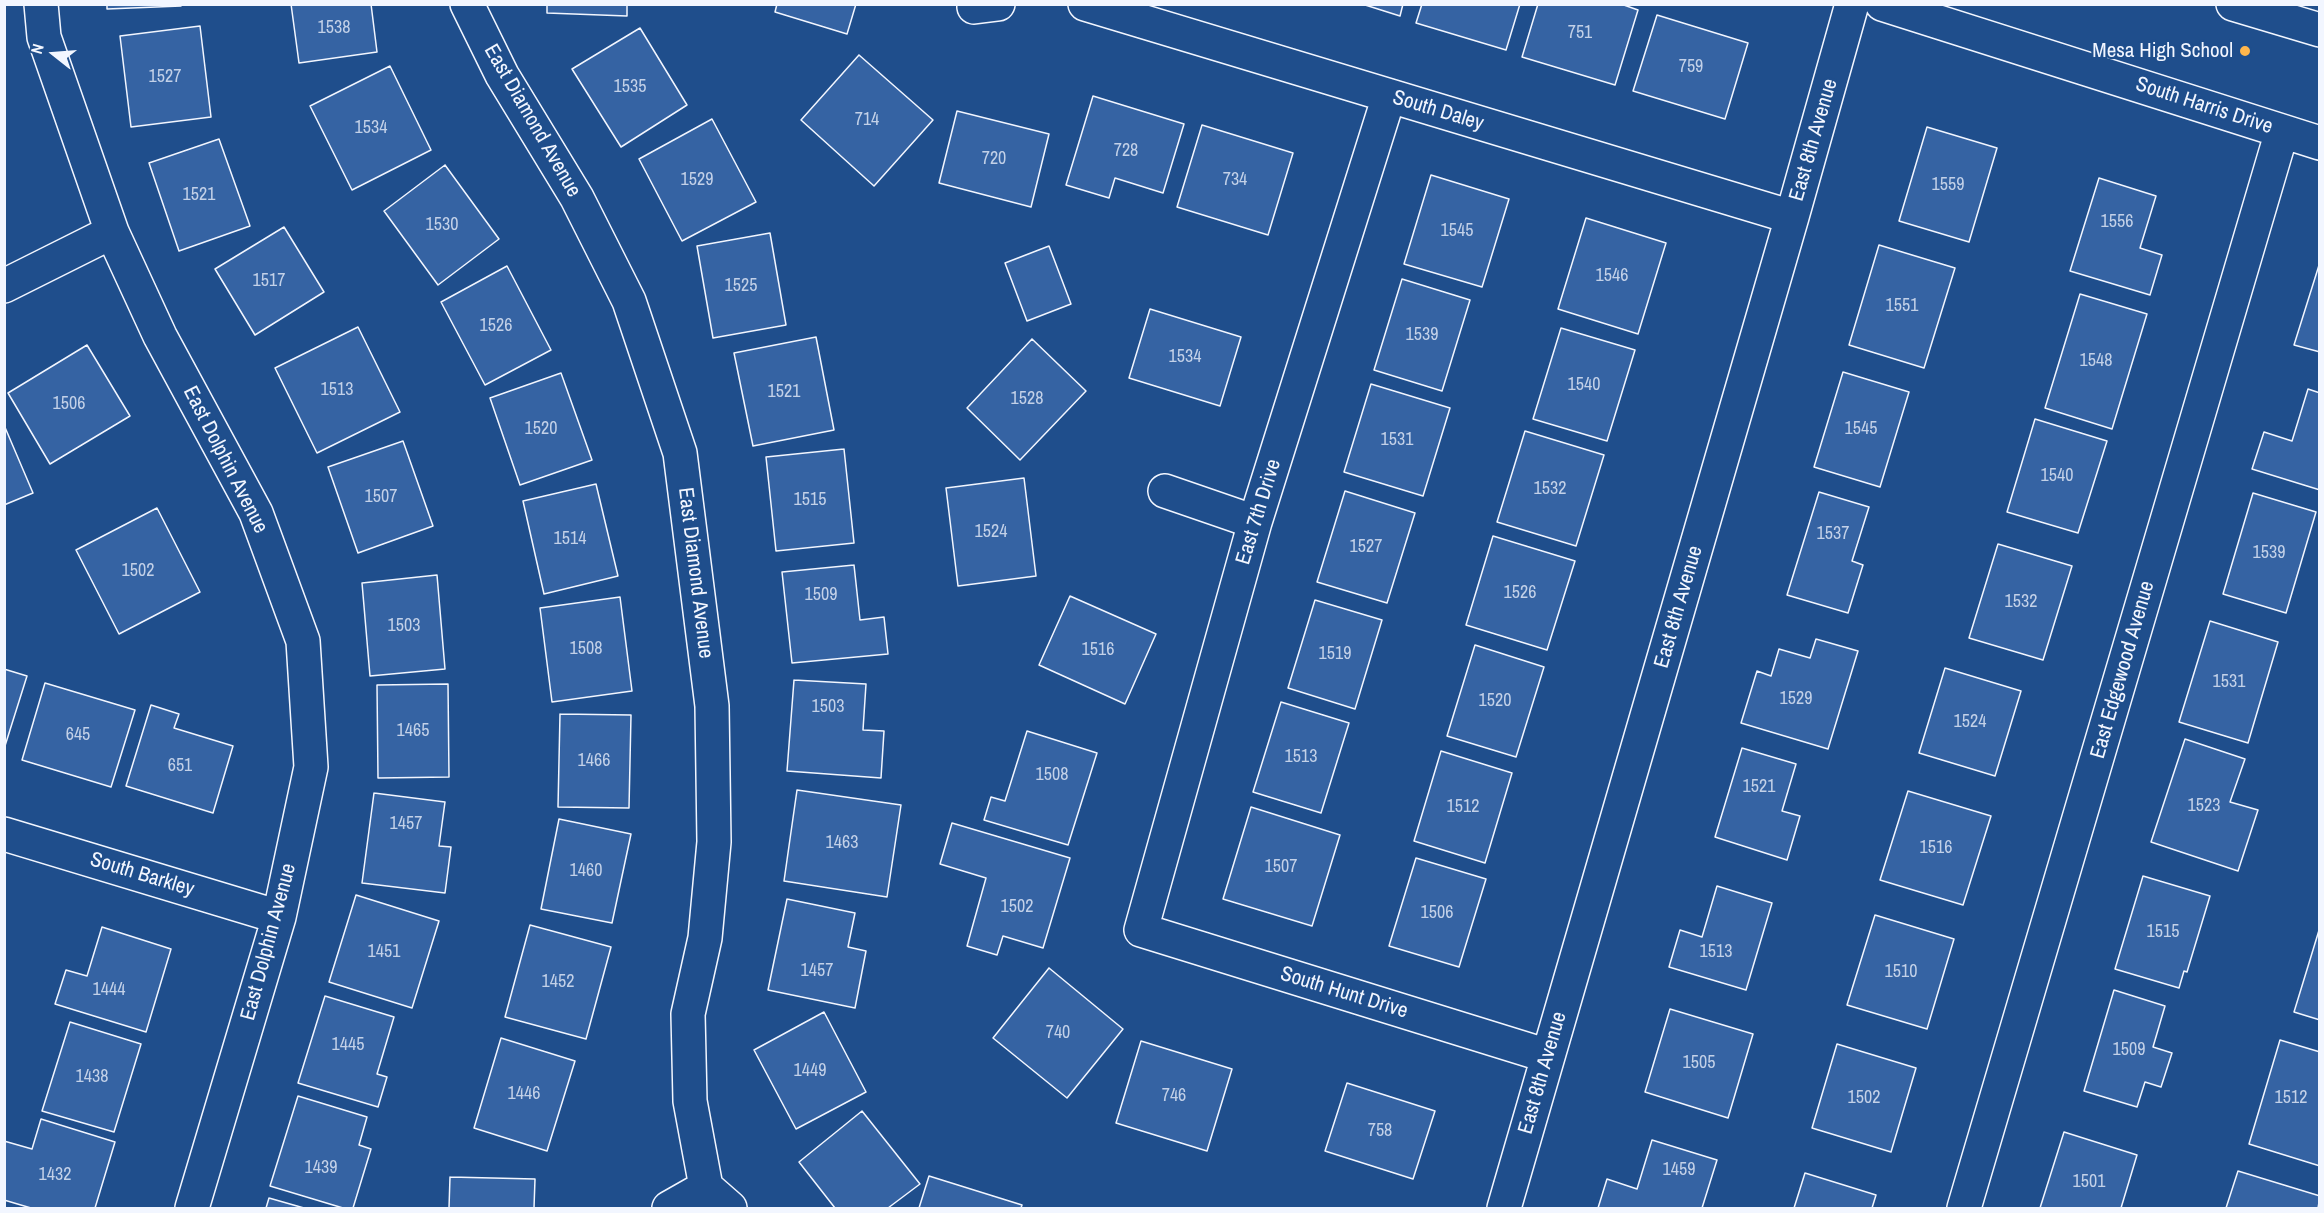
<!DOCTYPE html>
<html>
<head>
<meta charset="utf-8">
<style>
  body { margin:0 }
  #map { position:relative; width:2324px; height:1213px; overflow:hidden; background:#1f4e8c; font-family:"Archivo Narrow",sans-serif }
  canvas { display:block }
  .frame { position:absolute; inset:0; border:6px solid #f2f6ff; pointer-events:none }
  .north { position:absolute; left:24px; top:24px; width:60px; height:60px; -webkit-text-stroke:4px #1f4e8c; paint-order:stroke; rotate:287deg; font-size:16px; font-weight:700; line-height:24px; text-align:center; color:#f2f6ff }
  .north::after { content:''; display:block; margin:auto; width:21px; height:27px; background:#f2f6ff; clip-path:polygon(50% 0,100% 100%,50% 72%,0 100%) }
</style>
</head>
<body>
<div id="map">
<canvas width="2324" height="1213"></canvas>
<div class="frame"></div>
<div class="north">N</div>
</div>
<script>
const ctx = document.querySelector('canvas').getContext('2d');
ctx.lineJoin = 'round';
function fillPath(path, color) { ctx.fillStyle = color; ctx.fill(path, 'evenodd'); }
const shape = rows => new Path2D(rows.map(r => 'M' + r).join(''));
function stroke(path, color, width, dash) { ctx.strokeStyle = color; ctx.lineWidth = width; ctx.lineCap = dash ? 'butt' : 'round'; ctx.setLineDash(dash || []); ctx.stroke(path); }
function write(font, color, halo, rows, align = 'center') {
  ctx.font = font + ' "Archivo Narrow",sans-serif'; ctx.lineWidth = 4.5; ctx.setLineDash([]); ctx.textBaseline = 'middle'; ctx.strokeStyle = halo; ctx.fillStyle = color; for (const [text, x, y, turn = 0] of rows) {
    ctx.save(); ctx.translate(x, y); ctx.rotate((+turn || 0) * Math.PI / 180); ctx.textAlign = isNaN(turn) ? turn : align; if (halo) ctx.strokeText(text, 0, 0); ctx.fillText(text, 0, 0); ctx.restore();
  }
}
const building = shape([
  [107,4,181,4,181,6,107,9,107,4],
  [291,4,371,4,377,52,299,63,291,4],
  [547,4,627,4,627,16,547,13,547,4],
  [777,4,856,4,847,34,775,12,777,4],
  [1362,4,1403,4,1400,16,1362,4],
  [1422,4,1520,4,1506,50,1416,23,1422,4],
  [1538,4,1621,4,1638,10,1615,85,1522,57,1538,4],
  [1657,15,1748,43,1725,119,1633,91,1657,15],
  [200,26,211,117,131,127,120,36,200,26],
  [640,28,687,105,621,147,572,69,640,28],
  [859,55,933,120,874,186,801,120,859,55],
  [390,66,431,150,352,190,310,106,390,66],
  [1093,96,1184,124,1163,193,1115,178,1109,198,1066,185,1093,96],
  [957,111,1049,134,1031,207,939,183,957,111],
  [712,119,756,202,682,241,639,159,712,119],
  [1202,125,1293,153,1268,235,1177,207,1202,125],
  [1927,127,1997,148,1969,242,1899,221,1927,127],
  [219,139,250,226,179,251,149,163,219,139],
  [445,165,499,239,438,285,384,211,445,165],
  [1431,175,1509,199,1482,287,1404,264,1431,175],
  [2099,178,2156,196,2140,248,2162,255,2150,295,2070,271,2099,178],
  [1586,218,1666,243,1638,334,1558,309,1586,218],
  [284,227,324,292,255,335,215,269,284,227],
  [770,233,786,325,713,338,697,246,770,233],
  [1879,245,1955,268,1924,368,1849,345,1879,245],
  [1049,246,1071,304,1027,321,1005,263,1049,246],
  [2320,262,2320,352,2294,345,2320,262],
  [507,266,551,350,485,385,441,302,507,266],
  [1402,279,1470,300,1442,391,1374,370,1402,279],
  [2080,294,2147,314,2112,429,2045,408,2080,294],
  [1150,309,1241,337,1220,406,1129,378,1150,309],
  [358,327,400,412,317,453,275,368,358,327],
  [1561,328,1635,350,1607,441,1533,419,1561,328],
  [816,337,834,430,753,446,734,353,816,337],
  [1032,339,1086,391,1020,460,967,408,1032,339],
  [87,345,130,416,50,464,8,393,87,345],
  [1843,372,1909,392,1880,487,1814,467,1843,372],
  [561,373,592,460,520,485,490,398,561,373],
  [1371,384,1450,408,1423,496,1344,472,1371,384],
  [2308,389,2320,393,2320,490,2252,469,2264,432,2292,441,2308,389],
  [2035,419,2107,441,2078,533,2007,512,2035,419],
  [4,425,33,493,4,505,4,425],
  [1525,431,1604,455,1576,546,1497,522,1525,431],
  [403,441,433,526,358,553,328,467,403,441],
  [844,449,854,543,776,551,766,457,844,449],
  [1024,478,1036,576,958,586,946,488,1024,478],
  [596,484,618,576,544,594,523,501,596,484],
  [1345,491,1415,513,1387,603,1317,582,1345,491],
  [1819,492,1869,507,1852,561,1863,565,1848,613,1787,595,1819,492],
  [2253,493,2316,512,2286,613,2223,594,2253,493],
  [157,508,200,592,119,634,76,550,157,508],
  [1493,536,1575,561,1547,650,1466,625,1493,536],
  [1998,544,2072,566,2043,660,1969,638,1998,544],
  [854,565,860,620,884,617,888,654,792,663,782,572,854,565],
  [437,575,445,669,370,676,362,583,437,575],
  [1070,596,1156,634,1125,704,1039,665,1070,596],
  [620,597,632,691,552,702,540,608,620,597],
  [1315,600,1382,620,1355,709,1288,688,1315,600],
  [2210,621,2278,642,2248,743,2179,722,2210,621],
  [1816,639,1858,651,1828,749,1741,723,1757,671,1771,676,1779,649,1810,658,1816,639],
  [1475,645,1544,667,1516,757,1447,736,1475,645],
  [1945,668,2021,691,1995,776,1919,753,1945,668],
  [4,669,27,676,4,749,4,669],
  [794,680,866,684,863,730,884,731,881,778,787,771,794,680],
  [45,683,135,710,111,787,22,760,45,683],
  [448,684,449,777,378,778,377,685,448,684],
  [1281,702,1349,723,1321,813,1253,792,1281,702],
  [151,705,179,714,174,728,233,746,213,813,126,786,151,705],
  [560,714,631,715,629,808,558,807,560,714],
  [1027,731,1097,753,1068,845,984,820,991,797,1005,801,1027,731],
  [2185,739,2245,759,2230,802,2258,810,2238,871,2151,842,2185,739],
  [1742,748,1796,764,1782,811,1800,816,1787,860,1715,837,1742,748],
  [1441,751,1512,773,1485,863,1414,841,1441,751],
  [797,790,901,805,887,897,784,881,797,790],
  [1908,791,1991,816,1963,905,1880,880,1908,791],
  [374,793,445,802,439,846,451,847,445,893,362,883,374,793],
  [1251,807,1340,835,1312,926,1223,899,1251,807],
  [559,819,631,834,612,923,541,909,559,819],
  [952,823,1070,858,1043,948,1003,936,997,955,967,946,986,878,940,864,952,823],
  [1416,858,1486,879,1459,967,1389,946,1416,858],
  [2143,876,2210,896,2187,972,2184,971,2179,988,2115,969,2143,876],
  [1717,886,1772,903,1746,990,1669,967,1680,930,1702,937,1717,886],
  [356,895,439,921,412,1008,329,982,356,895],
  [787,899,855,913,848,947,866,951,855,1008,768,990,787,899],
  [1875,915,1954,939,1927,1029,1847,1005,1875,915],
  [530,925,611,947,586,1039,505,1017,530,925],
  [102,927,171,949,146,1032,55,1004,66,970,87,976,102,927],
  [2320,927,2320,1020,2294,1012,2320,927],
  [1049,968,1123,1029,1067,1098,993,1038,1049,968],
  [2114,990,2165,1006,2153,1047,2172,1053,2161,1087,2145,1082,2137,1107,2084,1091,2114,990],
  [325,996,394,1017,377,1074,387,1077,378,1107,298,1083,325,996],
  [1670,1009,1753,1034,1728,1118,1645,1092,1670,1009],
  [824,1012,866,1092,796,1129,754,1050,824,1012],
  [70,1022,141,1044,114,1132,42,1111,70,1022],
  [501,1038,575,1061,547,1151,474,1128,501,1038],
  [2280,1040,2320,1052,2320,1166,2249,1144,2280,1040],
  [1141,1041,1232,1069,1207,1151,1116,1123,1141,1041],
  [1837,1044,1916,1068,1891,1152,1812,1128,1837,1044],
  [1347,1083,1435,1111,1413,1179,1325,1151,1347,1083],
  [298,1096,367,1117,359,1145,371,1149,353,1208,343,1208,270,1186,298,1096],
  [862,1111,920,1184,888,1208,835,1208,799,1162,862,1111],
  [41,1119,115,1142,95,1208,31,1208,4,1200,4,1141,32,1149,41,1119],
  [2064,1132,2137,1155,2121,1208,2040,1208,2064,1132],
  [1652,1140,1717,1160,1702,1208,1598,1208,1607,1179,1637,1189,1652,1140],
  [2238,1171,2320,1196,2318,1208,2226,1208,2238,1171],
  [1805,1173,1876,1195,1872,1208,1794,1208,1805,1173],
  [929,1176,1022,1205,1021,1208,919,1208,929,1176],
  [450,1177,535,1179,534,1208,449,1208,450,1177],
  [269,1198,304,1208,266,1208,269,1198]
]);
const minor = shape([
  [41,4,44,37,112,232,160,336,256,513,303,641,311,767,279,917,192,1208],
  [467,4,502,75,577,198,629,301,680,453,712,706,714,842,705,938,688,1014,690,1101,706,1187],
  [1085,4,1792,217],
  [1882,4,2320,143],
  [2233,4,2320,30],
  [974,7,998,4],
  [1389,96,1255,522,1141,930,1548,1056],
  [4,286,112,232],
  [1165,491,1255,522],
  [4,834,279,917],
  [706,1187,730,1208],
  [669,1208,706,1187],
  [1504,1208,1792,217,1852,4],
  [1964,1208,2282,131]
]);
const markers = [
  [2245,51,6,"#ffb74d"]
];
const numberNames = [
  ["1538",334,28],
  ["751",1580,33],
  ["759",1691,67],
  ["1527",165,77],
  ["1535",630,87],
  ["714",867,120],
  ["1534",371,128],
  ["728",1126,151],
  ["720",994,159],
  ["1529",697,180],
  ["734",1235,180],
  ["1559",1948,185],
  ["1521",199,195],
  ["1556",2117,222],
  ["1530",442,225],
  ["1545",1457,231],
  ["1546",1612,276],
  ["1517",269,281],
  ["1525",741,286],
  ["1551",1902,306],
  ["1526",496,326],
  ["1539",1422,335],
  ["1534",1185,357],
  ["1548",2096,361],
  ["1540",1584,385],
  ["1513",337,390],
  ["1521",784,392],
  ["1528",1027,399],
  ["1506",69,404],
  ["1520",541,429],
  ["1545",1861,429],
  ["1531",1397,440],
  ["1540",2057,476],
  ["1532",1550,489],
  ["1507",381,497],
  ["1515",810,500],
  ["1524",991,532],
  ["1537",1833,534],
  ["1514",570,539],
  ["1527",1366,547],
  ["1539",2269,553],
  ["1502",138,571],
  ["1526",1520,593],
  ["1509",821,595],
  ["1532",2021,602],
  ["1503",404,626],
  ["1508",586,649],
  ["1516",1098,650],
  ["1519",1335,654],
  ["1531",2229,682],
  ["1529",1796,699],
  ["1520",1495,701],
  ["1503",828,707],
  ["1524",1970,722],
  ["1465",413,731],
  ["645",78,735],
  ["1513",1301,757],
  ["1466",594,761],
  ["651",180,766],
  ["1508",1052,775],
  ["1521",1759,787],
  ["1523",2204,806],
  ["1512",1463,807],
  ["1457",406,824],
  ["1463",842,843],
  ["1516",1936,848],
  ["1507",1281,867],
  ["1460",586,871],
  ["1502",1017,907],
  ["1506",1437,913],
  ["1515",2163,932],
  ["1451",384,952],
  ["1513",1716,952],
  ["1457",817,971],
  ["1510",1901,972],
  ["1452",558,982],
  ["1444",109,990],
  ["740",1058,1033],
  ["1445",348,1045],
  ["1509",2129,1050],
  ["1505",1699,1063],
  ["1449",810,1071],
  ["1438",92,1077],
  ["1446",524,1094],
  ["746",1174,1096],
  ["1502",1864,1098],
  ["1512",2291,1098],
  ["758",1380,1131],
  ["1439",321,1168],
  ["1459",1679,1170],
  ["1432",55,1175],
  ["1501",2089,1182]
];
const poiNames = [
  ["Mesa High School",2233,51]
];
const streetNames = [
  ["South Harris Drive",2204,106,18],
  ["South Daley",1438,111,17],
  ["East Diamond Avenue",532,121,60],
  ["East 8th Avenue",1814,140,-74],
  ["East Dolphin Avenue",225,460,63],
  ["East 7th Drive",1259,512,-73],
  ["East Diamond Avenue",695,573,83],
  ["East 8th Avenue",1679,607,-74],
  ["East Edgewood Avenue",2123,670,-74],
  ["South Barkley",142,875,17],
  ["East Dolphin Avenue",269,942,-75],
  ["South Hunt Drive",1344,993,17],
  ["East 8th Avenue",1543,1073,-74]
];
fillPath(building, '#3563a3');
stroke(building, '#f2f6ff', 1.5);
stroke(minor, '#f2f6ff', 36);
stroke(minor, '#1f4e8c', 33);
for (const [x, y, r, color] of markers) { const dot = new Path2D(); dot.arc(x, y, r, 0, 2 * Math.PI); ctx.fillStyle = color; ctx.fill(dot); stroke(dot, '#1f4e8c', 2); }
write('18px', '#c3d1e8', null, numberNames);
write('21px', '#f2f6ff', '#1f4e8c', poiNames, 'right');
write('21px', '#f2f6ff', '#1f4e8c', streetNames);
</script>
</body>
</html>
